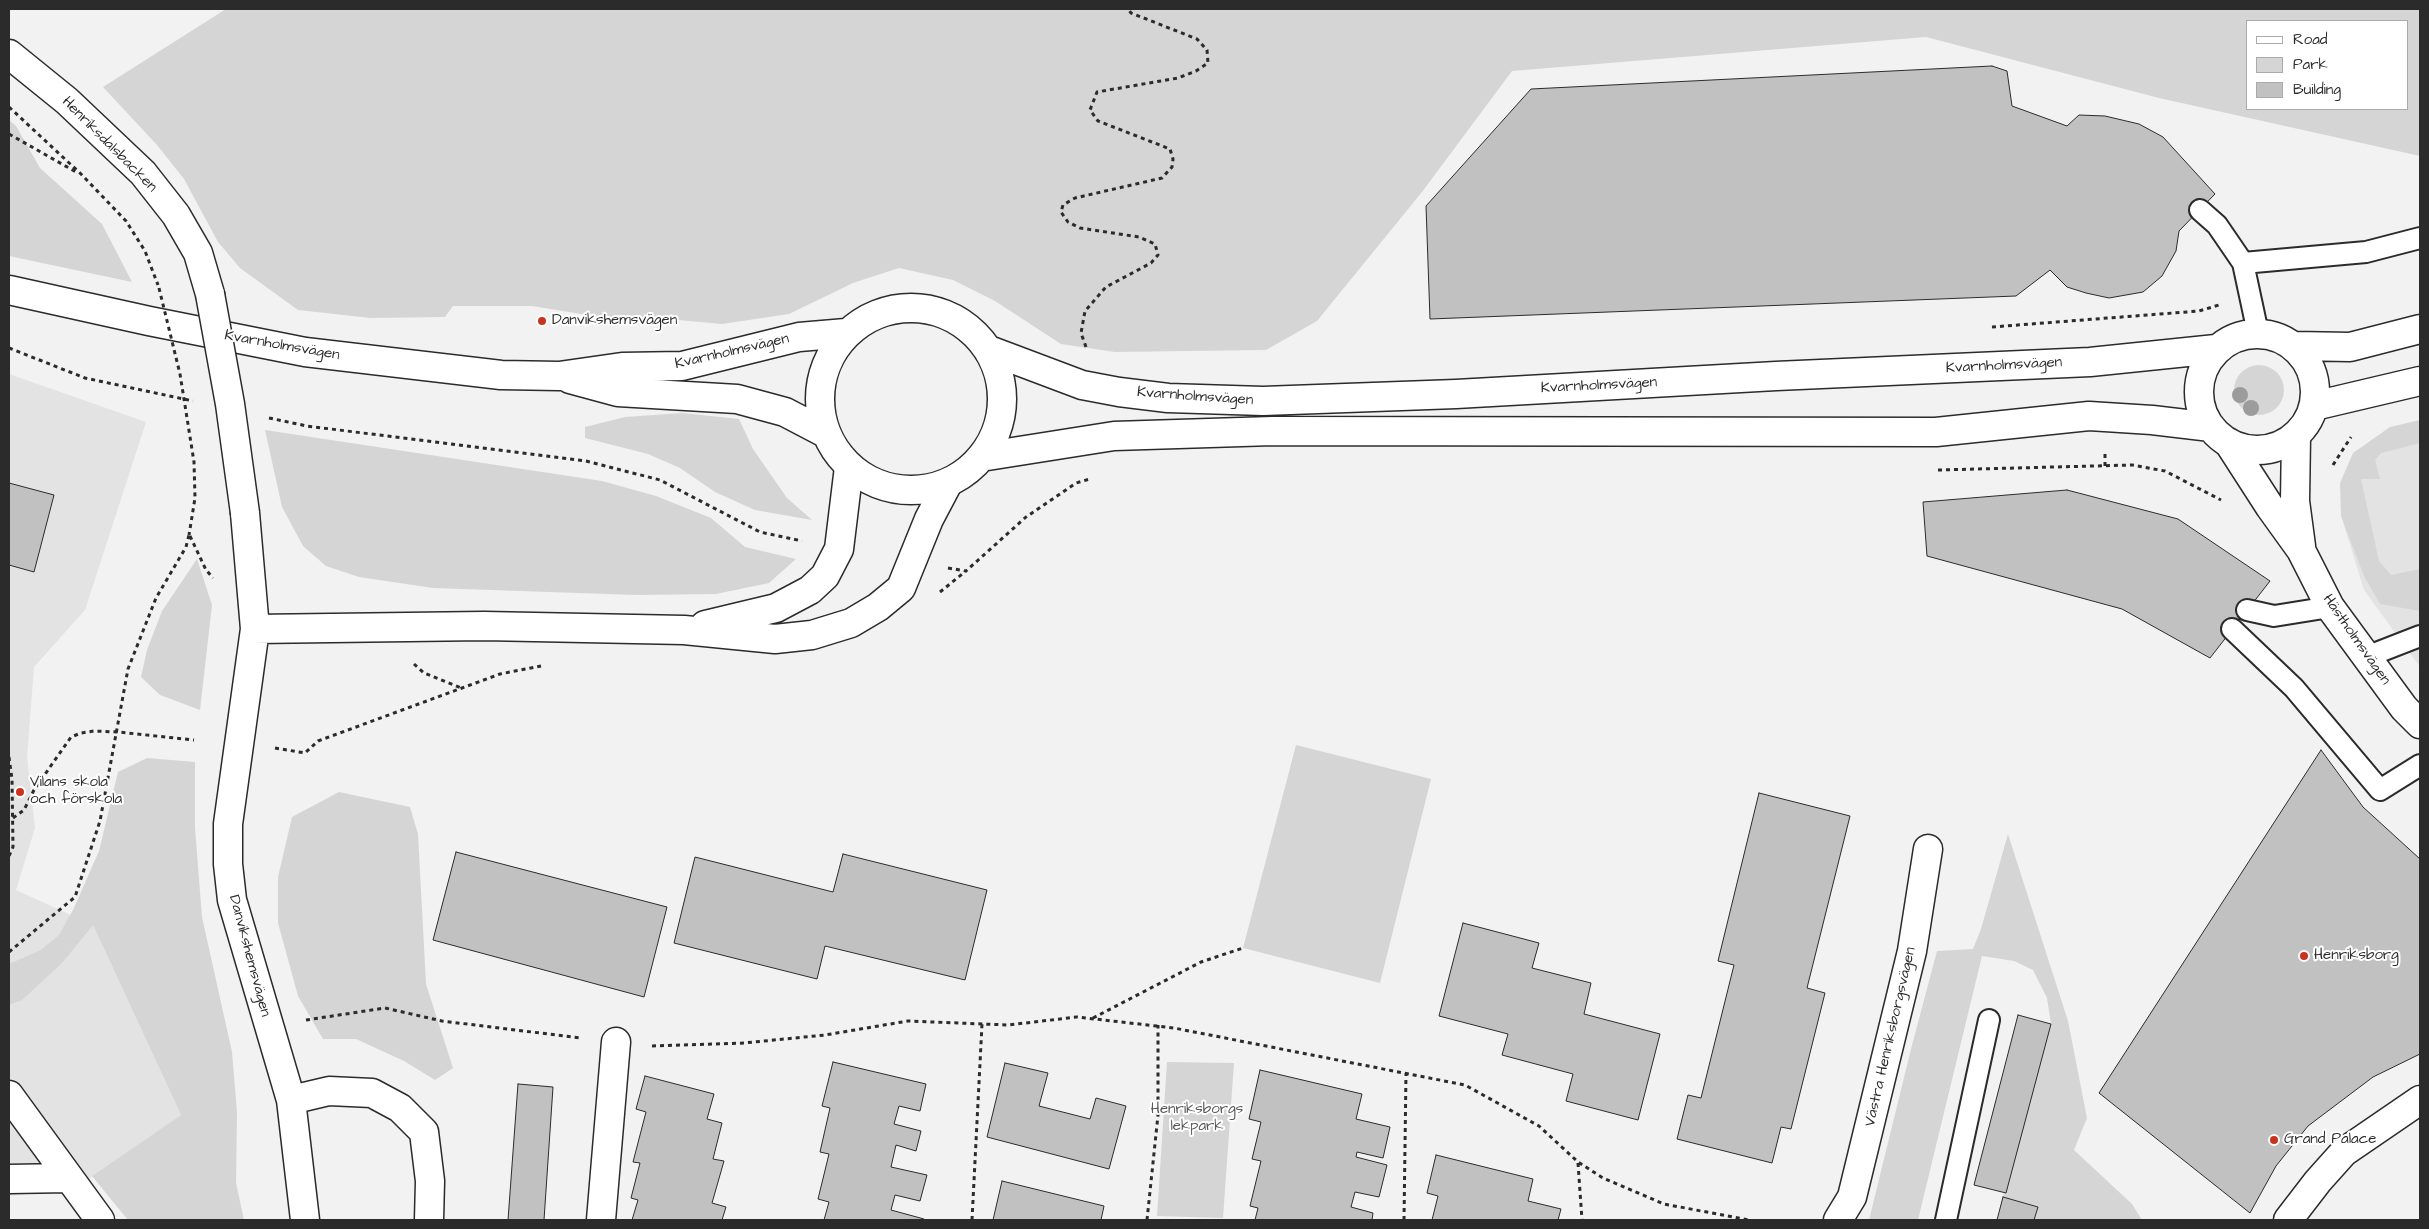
<!DOCTYPE html>
<html>
<head>
<meta charset="utf-8">
<style>
  body { margin:0 }
  #map { position:relative; width:2429px; height:1229px; overflow:hidden; background:#f2f2f2; font-family:"Architects Daughter",sans-serif }
  canvas { display:block }
  .frame { position:absolute; inset:0; border:10px solid #2b2b2b; pointer-events:none }
  .legend { position:absolute; left:2246px; top:20px; width:162px; height:90px; box-sizing:border-box; background:#fff; border:1px solid #aaa; margin:0; padding:6px 9px; list-style:none; font-size:15px; color:#2b2b2b }
  .legend li { display:flex; align-items:center; gap:10px; height:25px }
  .legend b { width:25px; border:1px solid #aaa }
</style>
</head>
<body>
<div id="map">
<canvas width="2429" height="1229"></canvas>
<div class="frame"></div>
<ul class="legend">
<li><b style="height:6px;background:#fff"></b>Road</li>
<li><b style="height:14px;background:#d5d5d5"></b>Park</li>
<li><b style="height:14px;background:#c1c1c1"></b>Building</li>
</ul>
</div>
<script>
const ctx = document.querySelector('canvas').getContext('2d');
ctx.lineJoin = 'round';
function fillPath(path, color) { ctx.fillStyle = color; ctx.fill(path, 'evenodd'); }
const shape = rows => new Path2D(rows.map(r => 'M' + r).join(''));
function stroke(path, color, width, dash) { ctx.strokeStyle = color; ctx.lineWidth = width; ctx.lineCap = dash ? 'butt' : 'round'; ctx.setLineDash(dash || []); ctx.stroke(path); }
function write(font, color, halo, rows, align = 'center') {
  ctx.font = font + ' "Architects Daughter",sans-serif'; ctx.lineWidth = 4; ctx.setLineDash([]); ctx.textBaseline = 'middle'; ctx.strokeStyle = halo; ctx.fillStyle = color; for (const [text, x, y, turn = 0] of rows) {
    ctx.save(); ctx.translate(x, y); ctx.rotate((+turn || 0) * Math.PI / 180); ctx.textAlign = isNaN(turn) ? turn : align; if (halo) ctx.strokeText(text, 0, 0); ctx.fillText(text, 0, 0); ctx.restore();
  }
}
const built = shape([
  [9,374,146,422,85,610,34,667,27,757,35,828,16,890,93,925,181,1115,75,1188,9,1196],
  [2420,434,2420,667,2364,590,2343,522,2346,474,2376,446]
]);
const green = shape([
  [226,9,2420,9,2420,156,2159,98,1926,37,1512,71,1422,192,1317,321,1266,350,1115,352,1061,344,995,301,953,280,899,268,853,283,789,314,722,324,667,319,606,318,532,306,453,306,445,317,371,318,298,310,240,268,218,242,184,179,157,145,103,87],
  [2248,21,2408,21,2408,109,2248,109],
  [9,120,16,126,40,168,102,224,132,282,9,256],
  '2234 390a25 25 0 1 1 50 0a25 25 0 1 1-50 0Z',
  [682,413,739,419,753,449,787,498,812,520,755,510,715,492,680,468,648,454,585,438,585,427,625,417],
  [2420,420,2420,443,2381,453,2375,460,2380,479,2361,479,2379,561,2391,575,2420,569,2420,611,2380,604,2364,576,2341,516,2340,483,2353,453,2390,427],
  [265,430,602,481,656,496,711,518,745,547,796,559,769,583,716,594,636,595,433,588,359,577,326,566,303,546,282,507],
  [197,559,212,605,200,710,160,695,141,677,147,650,162,611],
  [1296,745,1431,779,1380,983,1243,948],
  [147,758,195,762,195,828,202,917,232,1052,237,1112,236,1183,244,1220,128,1220,92,1176,181,1115,93,925,62,963,22,1000,9,1005,9,964,41,950,59,935,73,910,99,851,118,772],
  [339,792,410,807,418,834,426,984,453,1068,435,1080,404,1061,356,1039,323,1039,298,996,278,923,278,877,292,817],
  [2008,834,2068,1021,2087,1118,2074,1150,2132,1204,2142,1220,2034,1220,2038,1207,2003,1197,2051,1024,2047,998,2033,970,2014,961,1982,956,1918,1220,1869,1220,1911,1049,1937,951,1973,949,1981,929],
  [1167,1062,1234,1063,1223,1218,1157,1216]
]);
const building = shape([
  [1992,66,2007,71,2012,106,2067,126,2079,115,2105,116,2139,124,2163,137,2215,194,2179,231,2176,251,2162,276,2143,292,2109,298,2086,293,2067,287,2050,270,2016,296,1430,319,1426,206,1531,89,1992,66],
  [9,483,54,495,34,572,9,565,9,483],
  [2067,490,2178,519,2270,581,2210,658,2122,609,1927,556,1923,502,2067,490],
  [2321,750,2363,807,2420,859,2420,1054,2373,1077,2308,1126,2276,1166,2250,1213,2099,1093,2321,750],
  [1759,793,1850,816,1807,988,1825,993,1791,1129,1781,1127,1772,1163,1677,1139,1688,1095,1701,1098,1734,965,1718,961,1759,793],
  [456,852,667,907,644,997,433,940,456,852],
  [843,854,987,890,965,980,825,946,817,979,674,943,695,857,833,892,843,854],
  [1463,923,1539,943,1532,968,1591,983,1584,1014,1660,1034,1638,1120,1566,1101,1573,1074,1502,1055,1508,1034,1439,1016,1463,923],
  [2018,1015,2051,1024,2006,1193,1974,1185,2018,1015],
  [833,1062,926,1084,920,1111,899,1106,894,1124,921,1131,916,1151,896,1145,891,1167,927,1175,920,1201,895,1195,891,1210,924,1219,923,1220,824,1220,829,1202,818,1199,829,1154,820,1152,830,1108,822,1106,833,1062],
  [1005,1063,1048,1073,1039,1106,1090,1119,1096,1098,1126,1106,1109,1169,987,1137,1005,1063],
  [1260,1070,1362,1094,1356,1119,1390,1127,1383,1158,1357,1152,1356,1157,1387,1165,1379,1197,1355,1192,1351,1207,1373,1213,1372,1220,1255,1220,1258,1208,1250,1206,1261,1161,1252,1159,1261,1122,1249,1119,1260,1070],
  [645,1076,714,1094,707,1119,722,1123,713,1159,724,1161,712,1203,726,1207,722,1220,632,1220,638,1200,631,1198,640,1163,633,1162,646,1112,636,1109,645,1076],
  [518,1084,553,1087,544,1220,508,1220,518,1084],
  [1436,1155,1533,1179,1528,1201,1561,1209,1558,1220,1432,1220,1438,1196,1427,1193,1436,1155],
  [1002,1181,1104,1206,1101,1220,993,1220,1002,1181],
  [2003,1197,2038,1207,2034,1220,1997,1220,2003,1197]
]);
const path = shape([
  [9,107,81,174,126,221,145,251,158,285],
  [9,134,76,172],
  [1992,327,2199,311,2219,305],
  [1086,347,1081,333,1085,311,1106,287,1151,263,1158,255,1155,244,1139,237,1080,228,1068,222,1061,212,1063,205,1075,198,1162,178,1172,167,1173,159,1170,149,1098,121,1090,110,1097,92,1178,78,1196,71,1208,63,1207,50,1197,39,1131,13,1128,9],
  [9,348,85,378,193,401],
  [269,418,307,426,586,461,660,480,760,532,802,541],
  [2105,454,2105,466],
  [2333,465,2351,437],
  [1938,470,2132,465,2165,471,2221,500],
  [190,536,206,570,213,578],
  [948,568,966,571,1026,517,1076,483,1090,479],
  [940,592,966,571],
  [414,664,424,673,461,688],
  [275,748,305,753,318,741,462,688,500,674,541,666],
  [9,757,12,779,13,847,9,856],
  [13,818,24,810,34,790,71,737,81,733,94,731,118,732,194,740],
  [9,952,75,897,100,821,128,669,156,598,186,547,189,535],
  [1093,1018,1201,962,1243,948],
  [306,1020,385,1008,442,1021,581,1038],
  [652,1046,744,1043,825,1035,908,1021,1008,1025,1077,1017,1174,1028,1465,1085,1539,1126,1578,1162,1603,1178,1664,1204,1749,1220],
  [1578,1163,1582,1220],
  [972,1220,982,1024],
  [1147,1220,1158,1115,1158,1025],
  [1404,1220,1406,1073]
]);
const service = shape([
  [2200,210,2217,225,2243,263,2258,333],
  [2243,263,2366,252,2420,238],
  [2247,610,2274,616,2330,607],
  [2232,629,2294,688,2380,790,2420,765],
  [2366,657,2420,636],
  [1946,1220,1989,1020]
]);
const minor = shape([
  [9,54,67,101,143,173,176,215,198,253,210,294],
  [2296,436,2295,501,2301,546],
  [2230,445,2270,507,2301,550,2330,607,2404,708,2420,724],
  [245,513,255,629,228,824,228,864,232,900,291,1100,305,1220],
  [705,625,776,608,810,590,825,576,839,549,849,467],
  [255,629,484,626,684,630,775,639,812,635,851,623,878,607,901,588,929,519,948,483],
  [9,1095,100,1220],
  [291,1100,329,1091,372,1093,400,1108,424,1132,430,1181,429,1220],
  [9,1179,69,1178],
  [601,1220,616,1042],
  [1838,1220,1852,1197,1912,951,1928,849],
  [2288,1220,2318,1181,2344,1152,2420,1100]
]);
const tertiary = shape([
  [9,290,149,321,305,352,501,375,559,376,622,367,682,366,799,337,846,333],
  '820 399a91 91 0 1 1 182 0a91 91 0 1 1-182 0Z',
  '2199 392a58 58 0 1 1 116 0a58 58 0 1 1-116 0Z',
  [2295,346,2350,347,2420,329],
  [989,350,1082,385,1119,392,1168,398,1263,401,1456,394,1776,376,2090,362,2216,349],
  [570,379,618,392,737,399,785,412,827,434],
  [2314,406,2420,381],
  [981,457,1114,436,1273,431,1936,432,2089,416,2152,420,2211,427]
]);
const pathBridge = shape([
  [159,288,180,374,194,462,195,498,189,535]
]);
const minorBridge = shape([
  [210,294,230,404,245,513]
]);
const trees = [
  [2240,395],
  [2251,408]
];
const markers = [
  [542,321,5,"#c8321e"],
  [20,792,5,"#c8321e"],
  [2304,956,5,"#c8321e"],
  [2274,1140,5,"#c8321e"]
];
const streetNames = [
  ["Henriksdalsbacken",109,145,45],
  ["Kvarnholmsvägen",282,346,10],
  ["Kvarnholmsvägen",732,352,-13],
  ["Kvarnholmsvägen",2004,366,-3],
  ["Kvarnholmsvägen",1599,386,-3],
  ["Kvarnholmsvägen",1195,397,4],
  ["Hästholmsvägen",2356,640,55],
  ["Danvikshemsvägen",249,956,75],
  ["Västra Henriksborgsvägen",1891,1037,-77]
];
const poiNames = [
  ["Danvikshemsvägen",552,321],
  ["Vilans skola",30,783],
  ["och förskola",30,800],
  ["Henriksborg",2314,956],
  ["Grand Palace",2284,1140]
];
const parkNames = [
  ["Henriksborgs",1197,1110],
  ["lekpark",1197,1127]
];
fillPath(built, '#e3e3e3');
fillPath(green, '#d5d5d5');
fillPath(building, '#c1c1c1');
stroke(building, '#2b2b2b', 1);
stroke(service, '#2b2b2b', 24);
stroke(minor, '#2b2b2b', 31);
stroke(tertiary, '#2b2b2b', 31);
stroke(path, '#2b2b2b', 3, [4, 4]);
stroke(service, '#fff', 20);
stroke(minor, '#fff', 28);
stroke(tertiary, '#fff', 28);
stroke(minorBridge, '#2b2b2b', 31, []);
stroke(pathBridge, '#2b2b2b', 3, [4, 4]);
stroke(minorBridge, '#fff', 28);
ctx.fillStyle = '#9c9c9c';
for (const [x, y] of trees) { ctx.beginPath(); ctx.arc(x, y, 8, 0, 2 * Math.PI); ctx.fill(); }
for (const [x, y, r, color] of markers) { const dot = new Path2D(); dot.arc(x, y, r, 0, 2 * Math.PI); ctx.fillStyle = color; ctx.fill(dot); stroke(dot, '#fff', 2); }
write('15px', '#2b2b2b', '#fff', streetNames);
write('15px', '#2b2b2b', '#fff', poiNames, 'left');
write('15px', '#565656', '#fff', parkNames);
</script>
</body>
</html>
